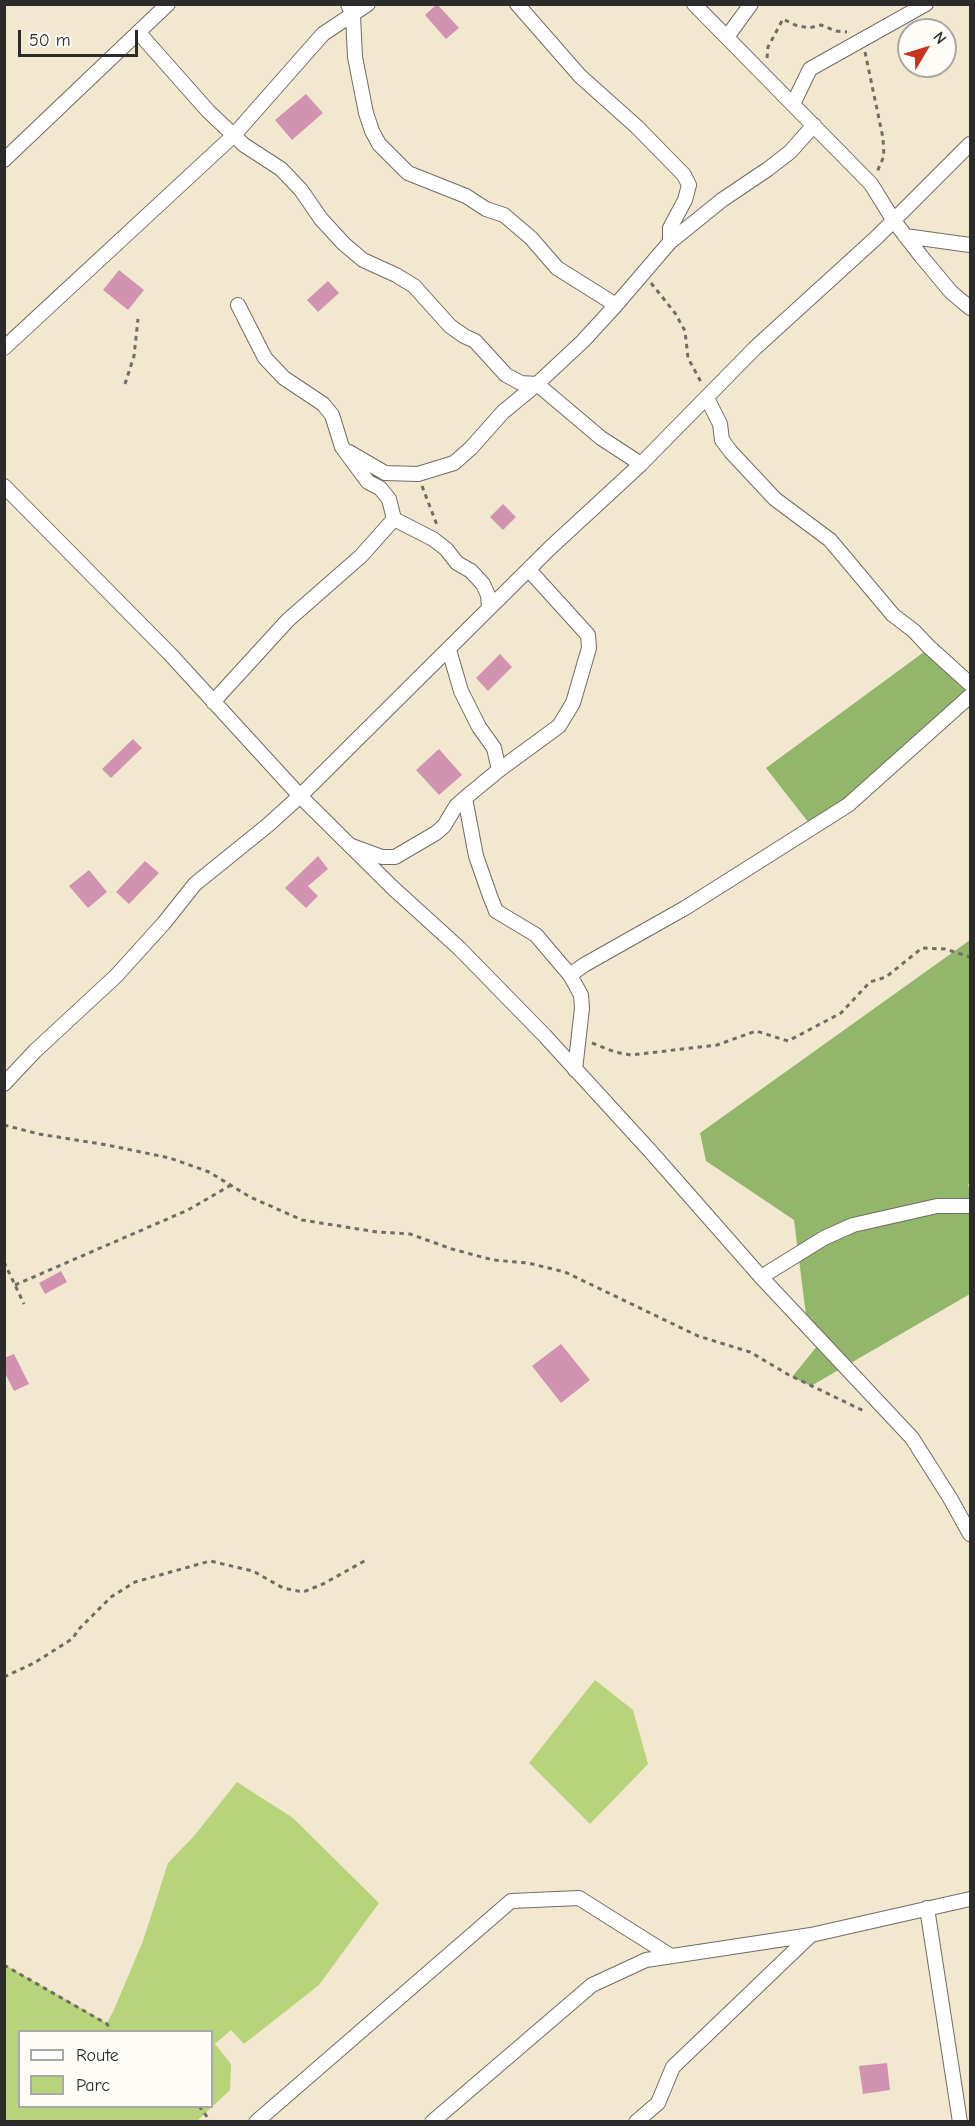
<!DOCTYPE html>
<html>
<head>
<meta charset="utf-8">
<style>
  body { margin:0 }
  #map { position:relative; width:975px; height:2126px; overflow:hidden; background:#f2e8d0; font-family:"Comic Neue",sans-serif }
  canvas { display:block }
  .frame { position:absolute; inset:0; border:6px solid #2b2b2b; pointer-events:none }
  .legend { position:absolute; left:18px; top:2030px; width:195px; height:78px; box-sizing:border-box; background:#fdfcf7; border:2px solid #a9a8a5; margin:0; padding:8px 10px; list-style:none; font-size:18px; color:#2b2b2b }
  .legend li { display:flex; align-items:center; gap:12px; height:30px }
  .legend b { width:30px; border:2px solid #a9a8a5 }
  .north { position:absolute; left:897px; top:18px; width:60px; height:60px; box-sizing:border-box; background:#fdfcf7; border:2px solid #a9a8a5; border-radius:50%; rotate:52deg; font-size:16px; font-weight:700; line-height:24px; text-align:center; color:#2b2b2b }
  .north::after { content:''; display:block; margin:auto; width:21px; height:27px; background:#c8321e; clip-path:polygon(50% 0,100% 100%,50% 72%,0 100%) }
  .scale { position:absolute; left:18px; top:30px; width:120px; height:27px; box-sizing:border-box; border:3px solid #2b2b2b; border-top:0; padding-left:8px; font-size:18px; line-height:21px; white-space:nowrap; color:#2b2b2b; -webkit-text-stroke:4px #fdfcf7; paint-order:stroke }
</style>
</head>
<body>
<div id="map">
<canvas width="975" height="2126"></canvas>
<div class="frame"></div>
<ul class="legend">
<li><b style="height:8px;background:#fff"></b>Route</li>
<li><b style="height:16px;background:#b8d47a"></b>Parc</li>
</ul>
<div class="north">N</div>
<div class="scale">50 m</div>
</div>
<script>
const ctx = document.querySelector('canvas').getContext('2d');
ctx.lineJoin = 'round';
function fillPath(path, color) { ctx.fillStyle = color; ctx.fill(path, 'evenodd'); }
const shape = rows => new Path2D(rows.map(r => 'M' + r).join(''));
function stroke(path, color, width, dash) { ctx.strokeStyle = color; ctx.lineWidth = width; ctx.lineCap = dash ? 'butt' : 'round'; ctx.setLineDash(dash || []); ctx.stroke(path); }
const green = shape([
  [595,1680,633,1710,648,1764,590,1824,529,1763],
  [237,1782,293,1818,379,1903,319,1985,244,2044,231,2030,215,2044,231,2064,230,2090,197,2121,5,2121,5,1965,107,2023,113,2012,143,1941,168,1863,194,1836],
  [20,2032,212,2032,212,2106,20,2106]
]);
const forest = shape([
  [924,652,970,695,812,827,766,768],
  [970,940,970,1183,968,1185,970,1190,970,1294,811,1386,792,1377,822,1340,807,1323,794,1220,706,1161,700,1133]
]);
const building = shape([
  [437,4,459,28,446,39,425,15],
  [306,94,323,113,292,140,275,120],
  [119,270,144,290,128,310,103,290],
  [328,281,339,293,318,312,307,300],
  [503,504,516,517,503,530,490,517],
  [500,654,512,667,488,691,476,678],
  [133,739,142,748,111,778,102,769],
  [439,749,462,775,439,795,416,770],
  [318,856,328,869,308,886,318,896,306,908,285,888],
  [145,861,159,873,129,904,116,892],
  [89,870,107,892,88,908,69,886],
  [61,1271,67,1282,45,1294,39,1283],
  [561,1344,590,1380,561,1403,532,1366],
  [14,1354,29,1384,14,1391,4,1371,4,1358],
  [887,2063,890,2090,863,2094,859,2066]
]);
const path = shape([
  [865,52,883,138,884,156,877,172],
  [767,58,768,47,783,19,795,25,809,28,821,25,836,31,847,32],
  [651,283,675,313,685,331,688,358,701,382],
  [125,384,134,356,138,319],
  [422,486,437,525],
  [592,1043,615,1052,631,1055,717,1045,756,1031,788,1041,841,1013,870,982,886,977,922,948,945,949,970,957],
  [4,1125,39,1134,107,1145,170,1158,209,1172,250,1197,302,1220,377,1232,410,1234,452,1249,493,1260,528,1263,565,1272,698,1336,750,1352,789,1375,866,1412],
  [4,1262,24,1304],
  [15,1285,188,1210,231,1185],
  [4,1677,34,1663,72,1639,80,1628,111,1597,135,1582,210,1561,253,1571,283,1588,303,1592,323,1584,368,1559],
  [4,1965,107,2024,112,2032],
  [199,2106,211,2122]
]);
const minor = shape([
  [348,4,353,16,355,57,366,113,372,131,379,144,408,173,466,196,486,209,504,215,531,238,557,268,616,305,670,242,722,200,768,169,790,152,814,125],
  [517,4,580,76,637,127,684,175,689,185,685,200,670,228,670,242],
  [694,4,871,184,894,221,921,256,951,292,970,308],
  [139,33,208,111,244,145,281,169,301,190,321,219,344,244,363,260,396,275,414,286,450,326,464,336,475,341,506,375,521,383,537,384,601,438,641,464],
  [727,37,751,4],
  [793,104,810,69,926,4],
  [4,160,168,4],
  [905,236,970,245],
  [238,305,265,358,284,378,323,404,332,415,342,447,368,482,380,488,389,499,394,519,433,539,446,549,457,563,471,571,483,584,488,595,489,608],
  [4,348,234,135,323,34,368,4],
  [707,398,720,424,722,440,731,452,775,499,830,540,893,615,914,631,928,646,970,684],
  [349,452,385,473,418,474,454,463,471,448,503,412,537,384,583,341,616,305],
  [4,486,170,654,300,796,393,888,459,948,545,1036,652,1153,761,1277,912,1438,950,1498,970,1534],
  [449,650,461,691,479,727,494,748,499,770,465,798,476,856,490,896,496,911,536,935,570,975,584,965,685,908,848,805,970,696],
  [213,702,288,620,361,556,394,519],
  [499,770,559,726,573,703,589,648,588,635,529,570],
  [352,846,382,857,395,857,436,833,444,826,456,806,465,798],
  [570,975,581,995,582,1008,575,1070],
  [4,1084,35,1051,116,976,164,923,195,884,268,825,300,796,550,548,641,464,755,348,877,237,970,144],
  [761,1277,824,1238,853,1225,937,1206,970,1206],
  [927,1908,960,2122],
  [256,2122,511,1901,579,1898,671,1956],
  [432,2122,592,1985,646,1960,811,1935],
  [636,2122,658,2103,673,2067,811,1935,970,1899]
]);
fillPath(green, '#b8d47a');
fillPath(forest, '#92b66a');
fillPath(building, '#d193b0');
stroke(minor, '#716d65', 16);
stroke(path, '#716d65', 3, [4.5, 4.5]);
stroke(minor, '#fff', 14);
</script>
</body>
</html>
